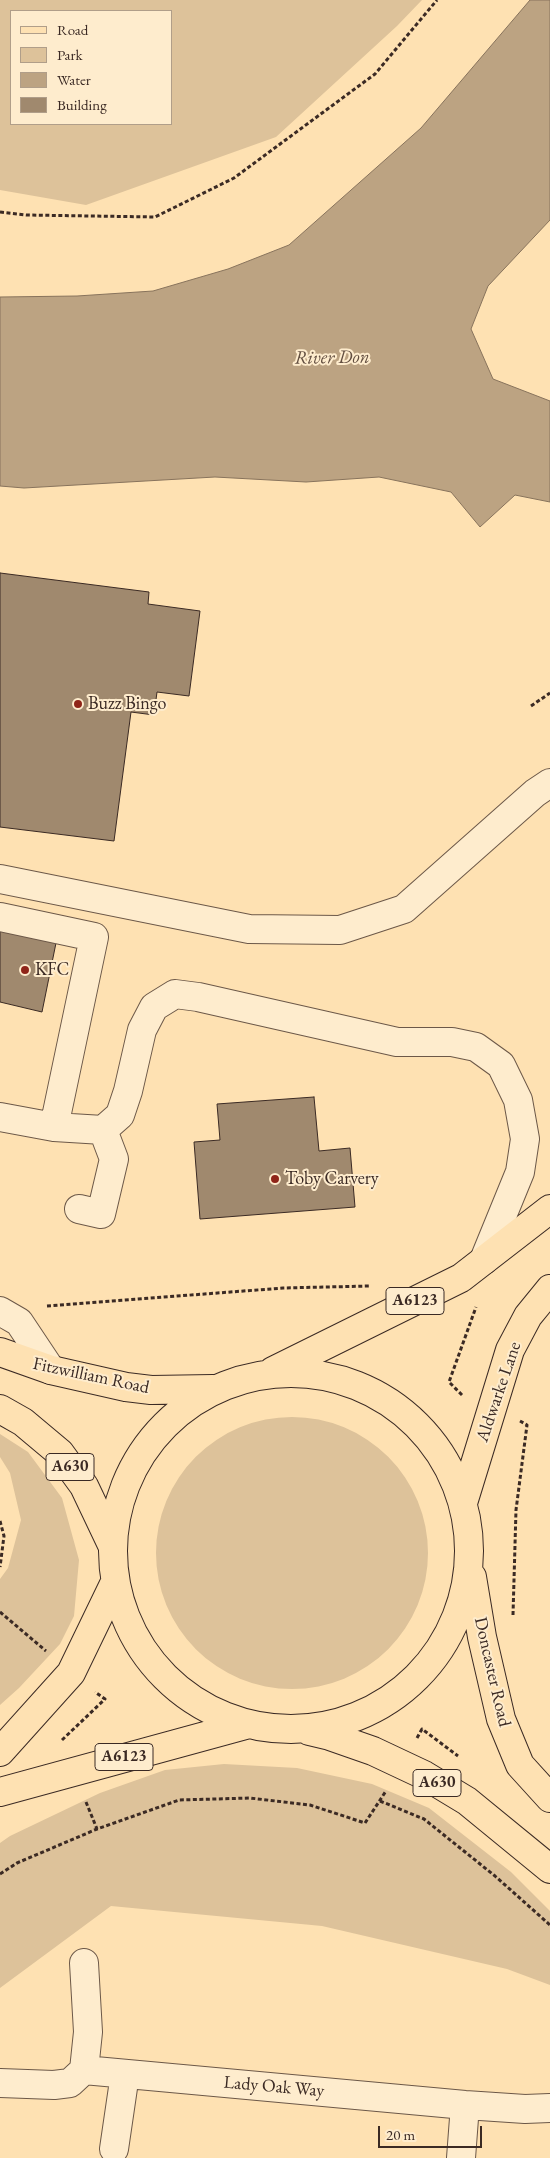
<!DOCTYPE html>
<html>
<head>
<meta charset="utf-8">
<style>
  body { margin:0 }
  #map { position:relative; width:550px; height:2158px; overflow:hidden; background:#fee1b2; font-family:"EB Garamond",serif }
  canvas { display:block }
  .legend { position:absolute; left:10px; top:10px; width:162px; height:115px; box-sizing:border-box; background:#feeccd; border:1px solid #b09e89; margin:0; padding:6px 9px; list-style:none; font-size:15px; color:#3b2a24 }
  .legend li { display:flex; align-items:center; gap:10px; height:25px }
  .legend b { width:25px; border:1px solid #b09e89 }
  .scale { position:absolute; left:378px; top:2126px; width:104px; height:22px; box-sizing:border-box; border:2px solid #3b2a24; border-top:0; padding-left:6px; font-size:15px; line-height:18px; white-space:nowrap; color:#3b2a24; -webkit-text-stroke:4px #feeccd; paint-order:stroke }
</style>
</head>
<body>
<div id="map">
<canvas width="550" height="2158"></canvas>
<ul class="legend">
<li><b style="height:6px;background:#fee1b2"></b>Road</li>
<li><b style="height:14px;background:#ddc29a"></b>Park</li>
<li><b style="height:14px;background:#bca382"></b>Water</li>
<li><b style="height:14px;background:#a0896e"></b>Building</li>
</ul>
<div class="scale">20 m</div>
</div>
<script>
const ctx = document.querySelector('canvas').getContext('2d');
ctx.lineJoin = 'round';
function fillPath(path, color) { ctx.fillStyle = color; ctx.fill(path, 'evenodd'); }
const shape = rows => new Path2D(rows.map(r => 'M' + r).join(''));
function stroke(path, color, width, dash) { ctx.strokeStyle = color; ctx.lineWidth = width; ctx.lineCap = dash ? 'butt' : 'round'; ctx.setLineDash(dash || []); ctx.stroke(path); }
function write(font, color, halo, rows, align = 'center') {
  ctx.font = font + ' "EB Garamond",serif'; ctx.lineWidth = 4; ctx.setLineDash([]); ctx.textBaseline = 'middle'; ctx.strokeStyle = halo; ctx.fillStyle = color; for (const [text, x, y, turn = 0] of rows) {
    ctx.save(); ctx.translate(x, y); ctx.rotate((+turn || 0) * Math.PI / 180); ctx.textAlign = isNaN(turn) ? turn : align; if (halo) ctx.strokeText(text, 0, 0); ctx.fillText(text, 0, 0); ctx.restore();
  }
}
const green = shape([
  [0,0,422,0,397,26,276,137,86,205,0,190],
  [11,11,171,11,171,124,11,124],
  '156 1553a136 136 0 1 1 272 0a136 136 0 1 1-272 0Z',
  [0,1434,28,1452,62,1498,79,1560,74,1616,60,1644,19,1688,0,1705,0,1579,8,1568,21,1520,10,1473,0,1457],
  [224,1764,297,1768,372,1784,429,1808,511,1872,550,1911,550,1985,507,1969,322,1926,111,1906,0,1988,0,1843,10,1836,100,1793,165,1770]
]);
const water = shape([
  [530,0,550,0,550,220,488,286,471,329,493,379,550,401,550,502,515,495,480,527,451,492,379,477,306,482,215,477,24,488,0,486,0,297,77,296,153,291,228,269,289,245,421,128,530,0]
]);
const building = shape([
  [0,573,149,592,148,604,200,611,189,696,157,692,154,715,131,712,114,841,0,827,0,573],
  [0,926,57,938,42,1012,0,1002,0,926],
  [314,1097,319,1151,350,1148,355,1207,200,1219,194,1142,220,1140,217,1104,314,1097]
]);
const path = shape([
  [0,212,26,215,155,217,234,178,375,74,437,0],
  [531,706,550,693],
  [47,1306,283,1288,370,1286],
  [462,1395,449,1382,476,1307],
  [0,1521,4,1536,0,1567],
  [0,1612,46,1651],
  [513,1615,516,1510,527,1425,520,1421],
  [417,1738,422,1729,458,1756],
  [62,1740,105,1699,95,1692],
  [380,1801,424,1819,495,1876,550,1925],
  [86,1802,97,1829],
  [0,1874,17,1863,97,1829,179,1800,250,1798,310,1805,365,1823,386,1791]
]);
const minor = shape([
  [0,879,249,929,340,930,404,909,535,793,550,783],
  [0,917,94,937,54,1127],
  [0,1117,54,1127,103,1130,120,1115,128,1091,142,1030,154,1007,175,994,198,997,397,1042,452,1042,476,1047,501,1065,518,1100,525,1139,520,1172,484,1260],
  [79,1209,101,1214,114,1159,103,1130],
  [0,1311,19,1322,51,1370],
  [84,2070,465,2105,525,2109,550,2108],
  [0,2083,54,2085,70,2083,84,2070,88,2032,84,1963],
  [114,2149,125,2074],
  [461,2158,465,2105]
]);
const major = shape([
  [0,1352,51,1370,126,1387,151,1390,213,1389],
  [273,1371,461,1278,550,1209],
  '113 1551a178 178 0 1 1 356 0a178 178 0 1 1-356 0Z',
  [0,1409,23,1422,60,1453,84,1486,113,1547],
  [463,1503,510,1350,528,1316,550,1289],
  [472,1577,482,1637,501,1719,520,1765,550,1798],
  [309,1731,330,1736,373,1751,424,1775,467,1801,550,1869],
  [0,1752,71,1673,115,1582],
  [0,1792,249,1724]
]);
const markers = [
  [78,704,5,"#8f2418"],
  [25,970,5,"#8f2418"],
  [275,1179,5,"#8f2418"]
];
const shields = [
  [415,1301,58],
  [70,1467,48],
  [124,1757,58],
  [437,1783,48]
];
const shieldNames = [
  ["A6123",415,1301],
  ["A630",70,1467],
  ["A6123",124,1757],
  ["A630",437,1783]
];
const poiNames = [
  ["Buzz Bingo",88,704],
  ["KFC",35,970],
  ["Toby Carvery",285,1179]
];
const streetNames = [
  ["Fitzwilliam Road",91,1376,12],
  ["Aldwarke Lane",499,1392,-71],
  ["Doncaster Road",492,1672,77],
  ["Lady Oak Way",274,2087,5]
];
const waterNames = [
  ["River Don",332,358,-1]
];
fillPath(green, '#ddc29a');
fillPath(water, '#bca382');
stroke(water, '#88735c', 1);
fillPath(building, '#a0896e');
stroke(building, '#3b2a24', 1);
stroke(minor, '#6c5848', 30);
stroke(major, '#3b2a24', 30);
stroke(path, '#3b2a24', 3, [4, 2.5]);
stroke(minor, '#feeccd', 28);
stroke(major, '#fee1b2', 28);
for (const [x, y, r, color] of markers) { const dot = new Path2D(); dot.arc(x, y, r, 0, 2 * Math.PI); ctx.fillStyle = color; ctx.fill(dot); stroke(dot, '#feeccd', 2); }
for (const [x, y, w] of shields) { const box = new Path2D(); box.roundRect(x - w / 2, y - 13.5, w, 27, 4); ctx.fillStyle = '#feeccd'; ctx.fill(box); stroke(box, '#3b2a24', 1); }
write('bold 16px', '#3b2a24', null, shieldNames);
write('18px', '#3b2a24', '#feeccd', poiNames, 'left');
write('18px', '#3b2a24', '#feeccd', streetNames);
write('italic 19px', '#624e40', '#feeccd', waterNames);
</script>
</body>
</html>
